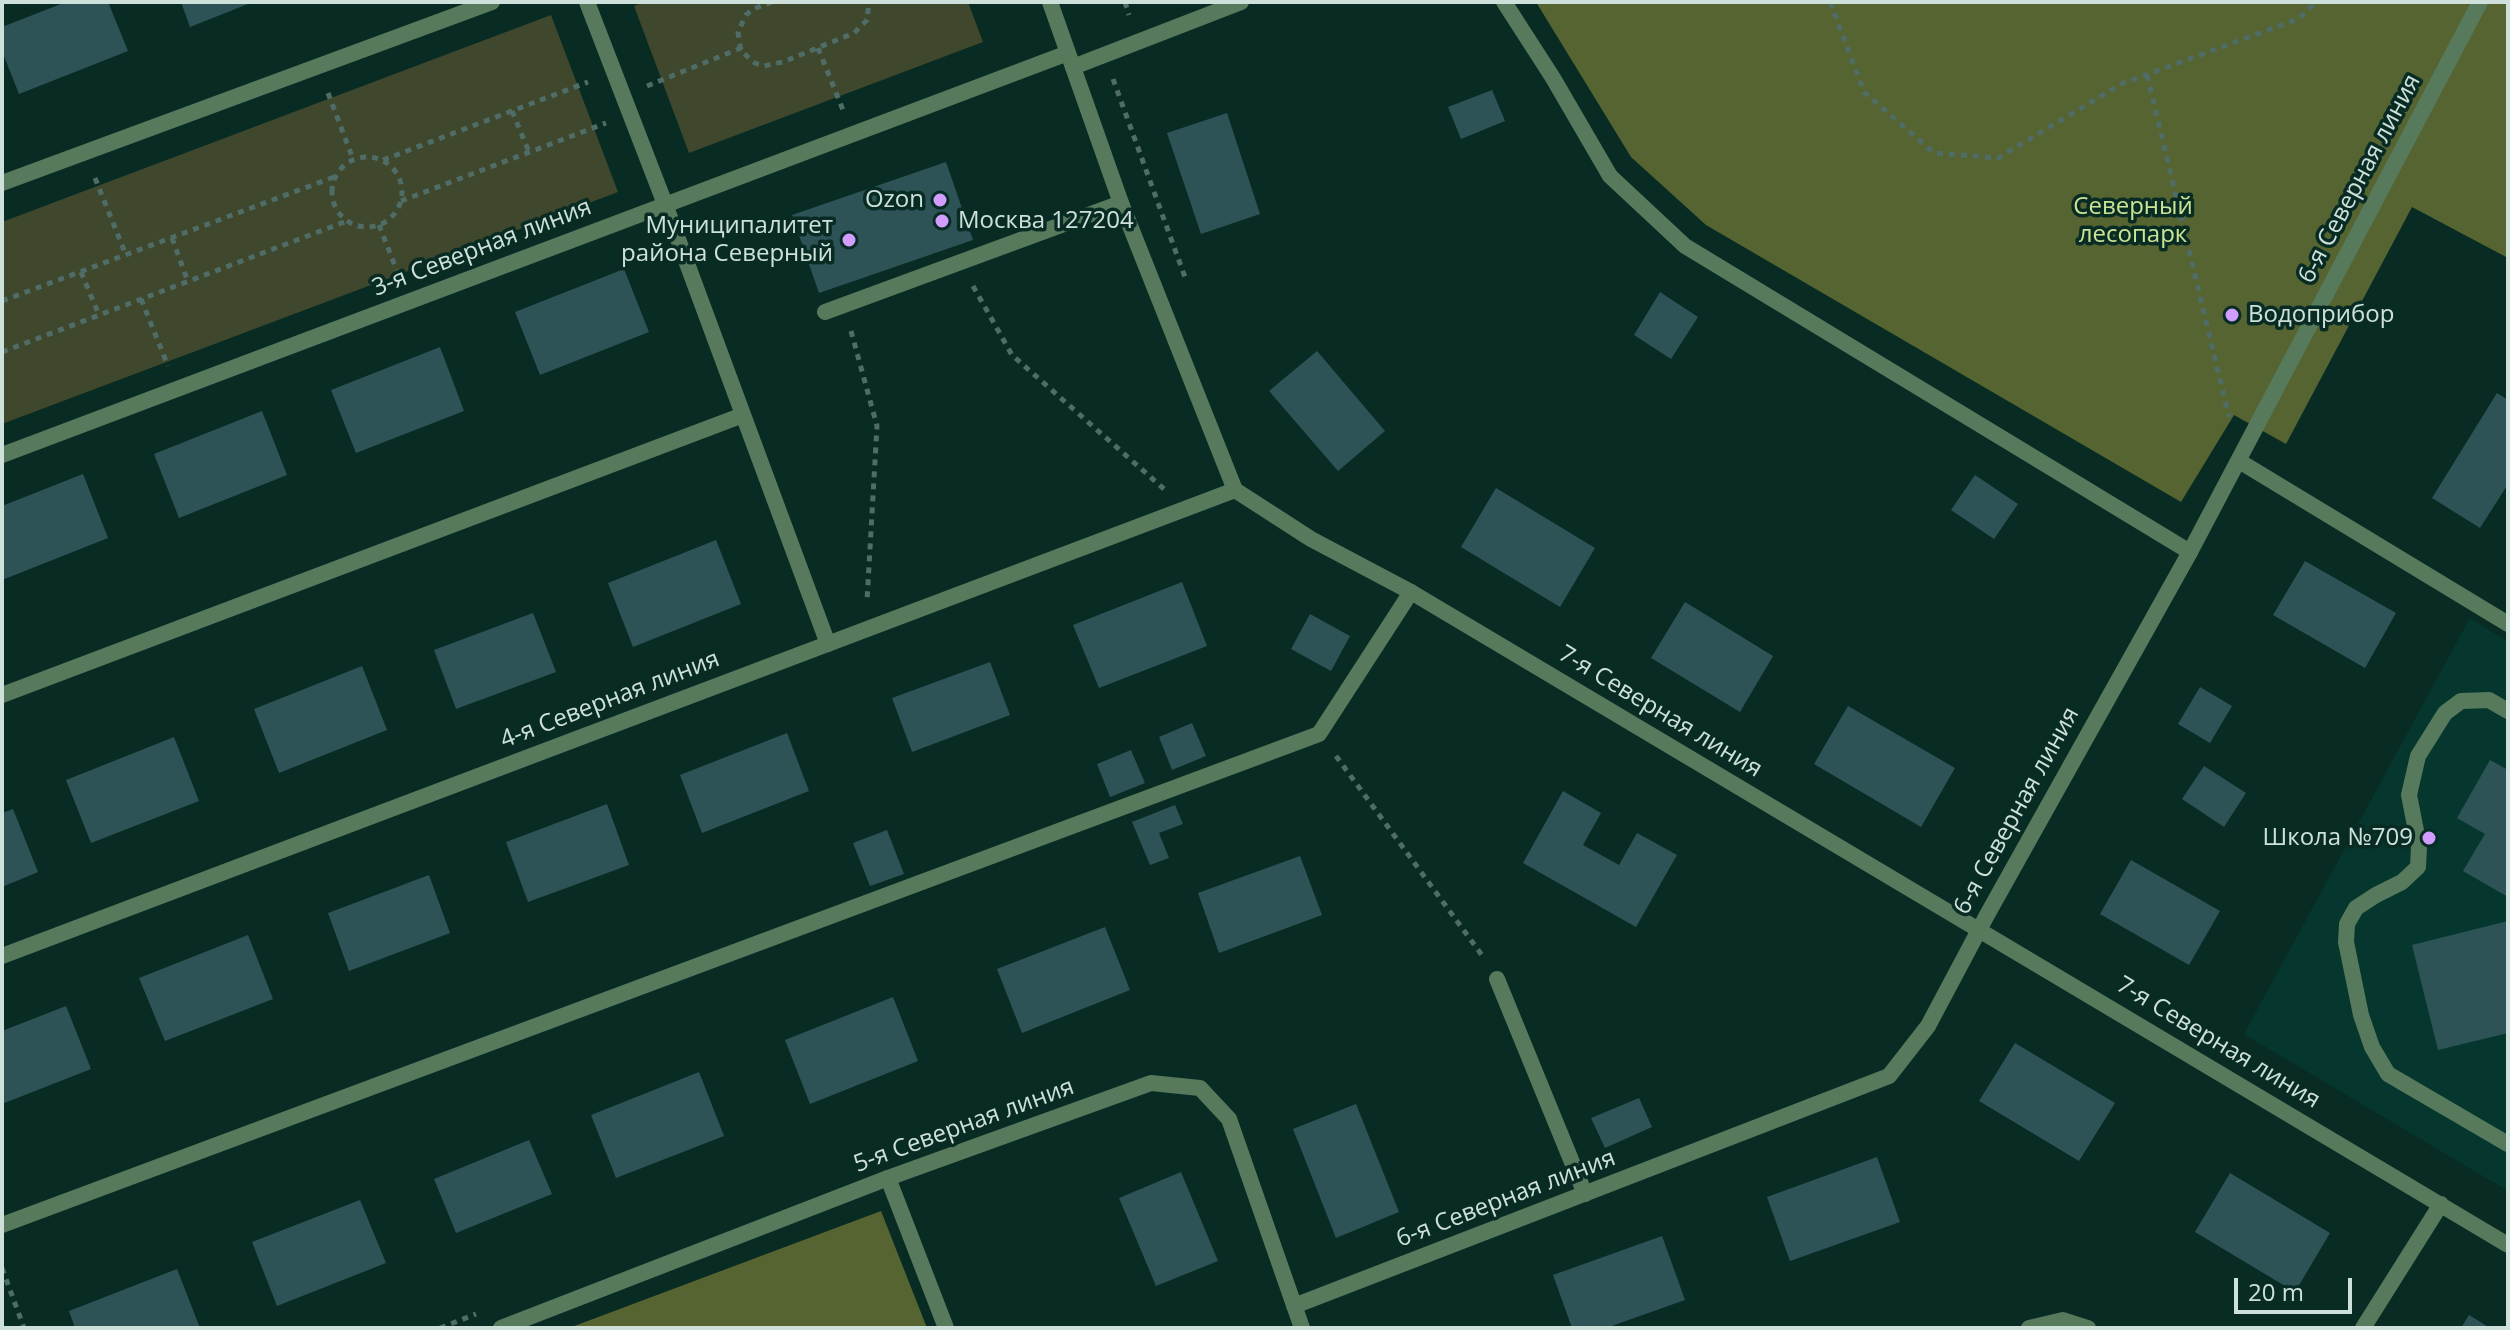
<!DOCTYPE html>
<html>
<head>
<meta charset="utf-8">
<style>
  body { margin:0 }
  #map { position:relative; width:2510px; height:1330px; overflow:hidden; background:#082c24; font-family:"Open Sans",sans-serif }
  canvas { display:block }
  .frame { position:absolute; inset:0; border:4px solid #cde0da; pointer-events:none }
  .scale { position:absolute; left:2234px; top:1278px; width:118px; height:36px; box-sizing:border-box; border:4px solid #cde0da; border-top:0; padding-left:10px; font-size:24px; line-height:28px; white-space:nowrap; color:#cde0da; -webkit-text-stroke:6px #082c24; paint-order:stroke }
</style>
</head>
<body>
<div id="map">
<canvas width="2510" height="1330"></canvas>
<div class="frame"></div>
<div class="scale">20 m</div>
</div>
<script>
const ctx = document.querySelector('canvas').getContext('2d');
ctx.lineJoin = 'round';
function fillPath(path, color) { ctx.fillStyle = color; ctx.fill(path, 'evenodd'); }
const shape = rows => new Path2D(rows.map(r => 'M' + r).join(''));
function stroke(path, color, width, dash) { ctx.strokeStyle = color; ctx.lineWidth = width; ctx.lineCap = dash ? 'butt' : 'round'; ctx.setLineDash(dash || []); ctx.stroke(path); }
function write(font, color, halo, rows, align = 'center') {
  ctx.font = font + ' "Open Sans",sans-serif'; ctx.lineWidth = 7; ctx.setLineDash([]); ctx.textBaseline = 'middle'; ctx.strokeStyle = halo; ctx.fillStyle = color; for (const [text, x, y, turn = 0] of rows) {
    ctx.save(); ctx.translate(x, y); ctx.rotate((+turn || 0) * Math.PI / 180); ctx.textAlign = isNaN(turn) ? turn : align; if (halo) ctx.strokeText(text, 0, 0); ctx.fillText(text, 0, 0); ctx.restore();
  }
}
const built = shape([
  [2470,618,2508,642,2508,1191,2244,1034]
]);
const green = shape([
  [644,2,968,2,983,42,689,153,634,6],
  [551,15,618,192,2,424,2,222]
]);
const forest = shape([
  [1536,2,2508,2,2508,258,2412,207,2286,444,2234,415,2181,502,1706,225,1631,157],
  [881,1211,927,1328,569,1328]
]);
const building = shape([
  [66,2,108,2,128,51,19,94,2,51,2,27],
  [181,2,253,2,190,27],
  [1492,90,1505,121,1461,139,1448,107],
  [1227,113,1260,214,1201,234,1167,133],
  [946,162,973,240,819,293,792,215],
  [624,269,649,332,540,375,515,312],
  [1660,292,1698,317,1671,359,1634,335],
  [440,347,464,411,356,453,331,390],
  [1317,351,1385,431,1338,471,1269,391],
  [2497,393,2508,400,2508,484,2480,528,2432,498],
  [262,411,287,475,179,518,154,454],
  [83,474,108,538,2,580,2,506],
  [1975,475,2018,504,1994,539,1951,510],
  [1496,488,1595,548,1560,607,1461,547],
  [716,540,741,604,633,647,608,583],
  [2305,561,2396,613,2365,668,2273,615],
  [1182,582,1207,646,1099,688,1073,625],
  [1685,602,1773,656,1740,712,1651,658],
  [533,613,556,672,456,709,434,650],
  [1310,614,1350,636,1331,671,1291,649],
  [990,662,1010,715,912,752,892,698],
  [362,666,387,730,279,773,254,709],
  [2200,687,2232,706,2210,743,2178,724],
  [1848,706,1955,768,1921,827,1814,764],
  [1192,723,1206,756,1172,770,1159,737],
  [787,733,809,791,702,833,680,775],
  [174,737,199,801,91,843,66,780],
  [1131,750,1145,783,1110,797,1097,764],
  [2490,760,2508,770,2508,897,2463,871,2485,834,2457,818],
  [2204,766,2246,793,2224,827,2182,799],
  [1563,791,1601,813,1583,845,1619,865,1637,833,1677,855,1636,927,1523,863],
  [607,804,629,865,528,902,506,842],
  [1175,805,1183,824,1159,833,1169,858,1150,865,1132,822],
  [13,809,38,872,2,887,2,813],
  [887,830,904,874,870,886,853,843],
  [1300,856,1322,915,1219,953,1198,893],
  [2131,860,2220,911,2189,965,2100,914],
  [429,875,450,933,349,971,328,913],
  [2508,921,2508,1033,2438,1050,2412,945],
  [1105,927,1130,990,1022,1033,997,969],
  [248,935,273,999,165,1041,139,978],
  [893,997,918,1061,810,1104,785,1040],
  [66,1006,91,1069,2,1104,2,1031],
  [2015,1043,2115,1103,2079,1161,1979,1101],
  [699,1072,724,1136,616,1178,591,1115],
  [1639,1098,1652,1127,1605,1148,1591,1118],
  [1356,1104,1399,1212,1336,1238,1293,1129],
  [529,1140,552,1194,456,1233,434,1179],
  [1877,1157,1900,1222,1790,1261,1767,1197],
  [1181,1172,1218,1261,1156,1286,1119,1198],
  [2230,1173,2330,1233,2295,1292,2195,1232],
  [360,1200,386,1263,277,1306,252,1242],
  [1662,1236,1685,1300,1606,1328,1572,1328,1553,1275],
  [177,1269,200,1328,75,1328,69,1311],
  [2469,1315,2490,1328,2461,1328]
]);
const path = shape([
  [772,2,753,9,746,15,738,32,741,51,755,63,764,66,783,62,854,33,867,20,869,2],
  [1125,2,1129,15],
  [1830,2,1864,92,1934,153,1998,158,2121,84,2298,19,2316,2],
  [818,48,843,110],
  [2147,75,2229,417],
  [1113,79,1186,280],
  [647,86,741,48],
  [328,93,353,159],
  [512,111,529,152],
  '332 192a35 35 0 1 1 70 0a35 35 0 1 1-70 0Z',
  [383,160,588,82],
  [95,178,126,255],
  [401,201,606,123],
  [379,225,399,276],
  [172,238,188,282],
  [81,272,99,315],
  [973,286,1012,355,1164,489],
  [141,299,168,366],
  [2,301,334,177],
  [851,331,877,426,867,601],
  [2,352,347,221],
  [1336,756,1484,958],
  [2,1268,24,1328],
  [440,1328,476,1314]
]);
const service = shape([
  [1504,2,1553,78,1610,176,1685,246,2190,552],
  [1073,67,1241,2],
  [665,204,828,644],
  [825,312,1121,203],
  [2239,461,2508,624],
  [2,695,743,415],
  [2508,711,2489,700,2461,701,2445,713,2418,756,2409,795,2419,846,2418,867,2402,882,2376,895,2356,908,2347,924,2346,942,2361,1015,2372,1047,2388,1074,2508,1144],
  [1497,979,1585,1194],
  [888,1178,946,1328],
  [2,1225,1319,734,1411,592],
  [2029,1328,2063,1320,2088,1328]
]);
const minor = shape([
  [587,2,665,204],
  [1050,2,1121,203,1235,490,1311,539,1411,592,2508,1245],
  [2,183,492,2],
  [2,455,1068,53],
  [2,956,1235,490],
  [1294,1306,1889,1076,1928,1026,1987,915,2190,552,2480,2],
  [501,1328,888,1178,1151,1083,1200,1088,1229,1119,1302,1328],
  [2363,1328,2441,1204]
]);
const markers = [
  [940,200,8,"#d19dfe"],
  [942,221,8,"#d19dfe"],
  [849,240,8,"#d19dfe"],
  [2232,315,8,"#d19dfe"],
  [2429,838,8,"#d19dfe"]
];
const streetNames = [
  ["6-я Северная линия",2360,179,-62],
  ["3-я Северная линия",482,248,-21],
  ["4-я Северная линия",610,700,-21],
  ["7-я Северная линия",1660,712,31],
  ["6-я Северная линия",2017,811,-61],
  ["7-я Северная линия",2218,1043,31],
  ["5-я Северная линия",964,1126,-20],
  ["6-я Северная линия",1506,1199,-21]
];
const poiNames = [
  ["Ozon",924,200],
  ["Москва 127204",958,221,"left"],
  ["Муниципалитет",833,226],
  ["района Северный",833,254],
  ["Водоприбор",2248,315,"left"],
  ["Школа №709",2413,838]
];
const parkNames = [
  ["Северный",2133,207],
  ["лесопарк",2133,235]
];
fillPath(built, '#06372e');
fillPath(green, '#3f472c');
fillPath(forest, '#566432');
fillPath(building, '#2e5356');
stroke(path, '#4f6d66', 5, [6, 6]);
stroke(service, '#577a5c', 16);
stroke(minor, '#577a5c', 16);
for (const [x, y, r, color] of markers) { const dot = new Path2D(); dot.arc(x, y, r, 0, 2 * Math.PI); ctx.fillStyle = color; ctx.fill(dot); stroke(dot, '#082c24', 3); }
write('24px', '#cde0da', '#082c24', streetNames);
write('24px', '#cde0da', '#082c24', poiNames, 'right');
write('24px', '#cbe394', '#082c24', parkNames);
</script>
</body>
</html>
